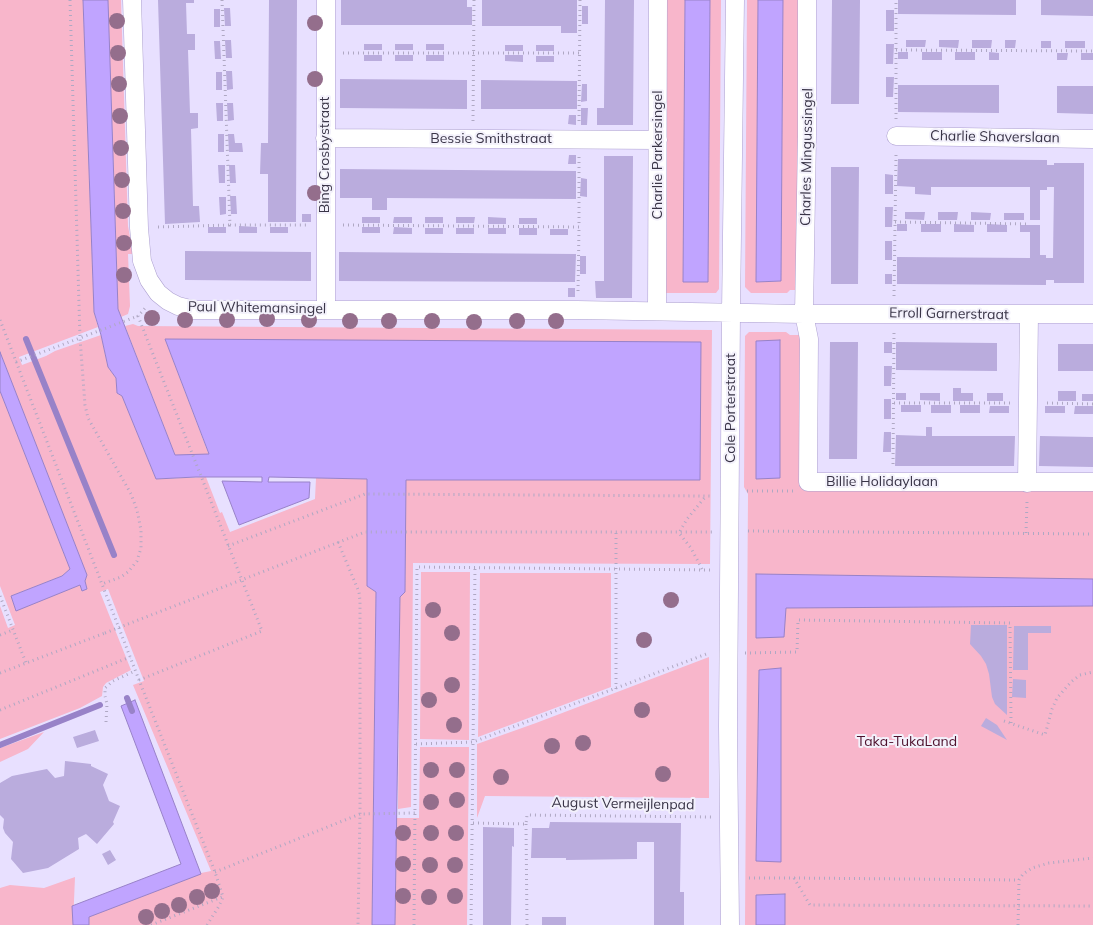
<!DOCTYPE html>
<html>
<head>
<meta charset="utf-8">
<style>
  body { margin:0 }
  canvas { display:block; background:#e8e0ff }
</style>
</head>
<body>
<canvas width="1093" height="925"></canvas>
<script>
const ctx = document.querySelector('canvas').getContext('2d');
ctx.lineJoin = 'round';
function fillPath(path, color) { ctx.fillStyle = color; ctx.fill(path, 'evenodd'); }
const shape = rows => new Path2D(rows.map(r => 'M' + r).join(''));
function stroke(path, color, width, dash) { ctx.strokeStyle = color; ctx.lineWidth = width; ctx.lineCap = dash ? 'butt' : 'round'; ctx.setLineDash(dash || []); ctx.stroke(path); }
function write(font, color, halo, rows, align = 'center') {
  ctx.font = font + ' Mulish,sans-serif'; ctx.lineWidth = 4; ctx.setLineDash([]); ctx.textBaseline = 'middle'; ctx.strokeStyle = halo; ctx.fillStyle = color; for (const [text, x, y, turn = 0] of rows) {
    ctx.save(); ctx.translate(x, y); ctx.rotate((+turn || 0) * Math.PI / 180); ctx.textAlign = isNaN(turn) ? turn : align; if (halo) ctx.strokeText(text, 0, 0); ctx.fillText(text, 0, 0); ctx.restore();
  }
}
const green = shape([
  [0,0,83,0,94,312,98,327,19,357,22,365,46,356,55,351,101,335,108,367,116,378,117,393,122,396,156,479,206,477,220,513,222,512,230,532,315,499,316,478,367,479,367,586,376,592,372,925,89,925,88,917,201,873,211,871,133,685,144,681,108,589,100,592,131,670,106,683,103,687,102,696,80,708,0,739,0,606,8,628,15,625,0,586,0,391,70,569,62,576,11,596,16,610,80,585,82,591,87,589,85,581,87,575,0,352],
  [108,0,121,0,128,226,133,254,128,254,130,306,128,314,121,317,118,309],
  [666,0,685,0,683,282,707,282,710,0,721,0,719,289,716,293,666,293,664,287],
  [747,0,758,0,757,282,781,281,783,0,799,0,797,286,797,290,790,290,787,293,751,293,745,287],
  [133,324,138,326,712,330,710,564,413,563,411,807,398,809,400,597,405,592,406,479,700,480,165,339,209,455,175,455,125,326],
  [749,332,786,332,790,335,802,335,801,488,1093,491,1093,925,785,925,785,894,756,895,756,925,745,925,748,494,744,487,745,336],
  [780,669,781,669,756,861,759,670],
  [421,572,470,572,469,740,420,739],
  [480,573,611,573,611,687,478,737],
  [709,657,709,798,485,796,477,818,477,744,536,723],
  [44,732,28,749,0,762,0,748],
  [420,747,469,747,467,925,395,925,396,818,419,818],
  [75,877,73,925,0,925,0,888,10,885,44,888]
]);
const water = shape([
  [83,0,108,0,118,309,175,455,209,454,165,339,701,342,700,480,406,480,405,592,400,597,395,925,372,925,376,592,367,586,367,479,269,477,268,482,310,482,309,498,239,525,222,481,262,482,262,477,196,477,156,479,122,396,117,393,116,378,108,367,101,335,94,312,83,0],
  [685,0,710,0,708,282,683,282,685,0],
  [758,0,783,0,781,281,756,282,758,0],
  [780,340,780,478,756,479,756,341,780,340],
  [0,352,87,575,85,581,87,589,82,591,80,585,16,611,11,596,62,576,70,569,0,391,0,352],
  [756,574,1093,579,1093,606,786,608,784,637,756,638,756,574],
  [781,668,781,862,756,861,759,670,781,668],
  [135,700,201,874,89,917,89,925,73,925,72,906,181,864,121,706,135,700],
  [785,894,785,925,756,925,756,895,785,894]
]);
const stream = shape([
  [26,339,114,555],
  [127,698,132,711],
  [0,745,100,705]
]);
const building = shape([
  [158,0,194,0,194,3,186,3,187,34,195,34,195,50,188,50,190,113,198,113,198,128,191,129,193,206,199,206,200,222,165,224],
  [269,0,297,0,296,222,268,222,268,174,260,174,261,143,268,143],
  [341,0,467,0,467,7,472,7,472,25,341,25],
  [482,0,577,0,577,33,561,33,561,26,482,26],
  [605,0,634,0,633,125,597,125,597,108,604,108],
  [832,0,860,0,859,104,831,104],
  [898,0,1016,0,1016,15,898,14],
  [1041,0,1093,0,1093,16,1041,15],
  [582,6,588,6,588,24,582,24],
  [224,8,230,8,231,26,225,26],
  [214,9,220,9,220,27,214,27],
  [886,10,894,10,894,31,886,31],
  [225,40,231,40,232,58,226,58],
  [906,40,926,40,925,47,906,47],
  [939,40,959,40,958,48,939,47],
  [972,40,992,40,991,48,972,48],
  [1005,40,1016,40,1015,48,1005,48],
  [214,41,220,41,221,59,215,59],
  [1041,41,1051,41,1051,48,1041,48],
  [1065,41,1085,41,1085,48,1065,48],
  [364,44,382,44,382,50,364,50],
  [395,44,413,44,413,50,395,50],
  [426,44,444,44,444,50,426,50],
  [886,44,894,44,893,64,886,64],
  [505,45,523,45,523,51,505,51],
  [536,45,554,45,554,51,536,51],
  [898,52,908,52,908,59,898,59],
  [922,52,942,52,942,60,922,60],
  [955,52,975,52,975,60,955,60],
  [989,52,999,53,999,60,989,60],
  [1057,53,1068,53,1067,60,1057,60],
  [1081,53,1093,53,1093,60,1081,60],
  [364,55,382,55,382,61,364,61],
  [395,55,413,55,413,61,395,61],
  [426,55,444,55,444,61,426,61],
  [505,55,523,55,523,62,505,61],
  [536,56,554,56,554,62,536,62],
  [226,71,232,71,233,89,227,90],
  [216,72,222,72,222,90,216,90],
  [886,77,894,77,893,97,886,97],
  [340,79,467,80,467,109,340,108],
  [481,80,577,81,577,109,481,109],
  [582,84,587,84,587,101,581,102],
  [898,85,999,85,999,113,898,112],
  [1057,86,1093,86,1093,114,1057,113],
  [216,103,223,103,223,121,217,121],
  [227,103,233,103,234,120,228,121],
  [581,108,588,108,587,125,581,125],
  [569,115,576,115,576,125,568,124],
  [218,134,224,134,224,152,218,152],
  [228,134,234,134,235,143,242,143,243,152,229,152],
  [569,155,576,155,576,164,568,164],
  [604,156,633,156,632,298,596,298,595,281,604,281],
  [898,159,1047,160,1047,165,1054,165,1054,163,1084,163,1084,283,1054,283,1054,280,1046,280,1046,285,897,284,897,257,1030,258,1030,232,1020,232,1020,225,1040,225,1040,255,1046,255,1046,258,1053,258,1054,187,1047,187,1047,190,1040,190,1040,220,1030,220,1030,187,931,187,931,195,915,194,915,187,897,186],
  [218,165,225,165,225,183,219,183],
  [229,165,235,165,236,183,230,183],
  [831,167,859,167,858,284,831,284],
  [340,169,576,171,576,199,387,198,387,210,372,210,372,198,340,198],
  [885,174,893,175,893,194,885,194],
  [581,178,587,179,587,197,580,196],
  [230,196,236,196,237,214,231,214],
  [219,197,226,197,226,214,220,215],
  [885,207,893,207,892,227,885,227],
  [905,212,925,212,924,220,905,219],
  [938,212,958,212,957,220,938,220],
  [971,212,991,213,990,220,971,220],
  [1004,213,1024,213,1024,220,1004,220],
  [302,214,311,214,311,222,302,222],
  [362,217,380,217,380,223,362,223],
  [394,217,412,217,412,223,393,223],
  [425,217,443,217,443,223,425,223],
  [456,217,475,217,474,223,456,223],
  [488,217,506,218,506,224,488,224],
  [519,218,537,218,537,224,519,224],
  [897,224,907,224,907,231,897,231],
  [921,224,941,224,941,232,921,232],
  [954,224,974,225,974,232,954,232],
  [987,224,1007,225,1007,232,987,232],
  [239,226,257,227,257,233,239,233],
  [208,227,226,227,226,233,208,233],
  [270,227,288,227,288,233,270,233],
  [362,227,380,227,380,233,362,233],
  [394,227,412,228,412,234,393,234],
  [425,228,443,228,443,234,425,234],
  [456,228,474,228,474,234,456,234],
  [488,228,506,228,506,234,488,234],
  [519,228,537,228,537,235,519,235],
  [550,229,568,229,568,235,550,235],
  [885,241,892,241,892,260,885,260],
  [185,251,311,252,311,281,185,280],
  [339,252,576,254,575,282,339,281],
  [580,256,586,256,586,274,580,274],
  [885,274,892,274,892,284,885,284],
  [568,288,575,288,575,297,568,297],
  [830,342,858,342,857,459,829,459],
  [884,342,892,342,892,353,884,353],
  [896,342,997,343,997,371,896,370],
  [1058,344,1093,344,1093,371,1058,371],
  [884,366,892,366,891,386,884,386],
  [953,388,961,388,961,393,973,393,973,401,953,401],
  [1058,391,1076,391,1076,401,1058,401],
  [896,393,906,393,906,400,896,400],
  [920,393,940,393,940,401,920,400],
  [987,393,1003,393,1003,401,987,401],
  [1082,394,1093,394,1093,401,1082,401],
  [884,399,891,399,891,419,884,419],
  [901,405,921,405,921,412,901,412],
  [931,405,951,405,951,413,931,413],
  [960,405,980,405,980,413,960,413],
  [990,406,1009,406,1009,413,989,413],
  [1045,406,1065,406,1065,413,1045,413],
  [1075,406,1093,406,1093,414,1074,414],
  [926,427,932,427,932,436,1015,436,1014,466,895,466,896,435,926,436],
  [884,432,891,432,891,452,883,452],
  [1040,436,1093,437,1093,467,1039,466],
  [971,625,1007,625,1007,715,995,704,992,697,989,674,986,664,981,656,970,644],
  [1014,626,1051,626,1051,633,1028,633,1028,670,1013,670],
  [1013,679,1026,680,1026,698,1012,697],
  [986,718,997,725,1007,740,981,726],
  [95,730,99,741,77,748,73,737],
  [65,761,91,764,91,766,108,774,103,785,109,801,120,806,113,822,114,824,97,844,86,834,78,838,79,849,48,868,23,873,11,859,13,842,5,833,3,828,4,819,0,815,0,783,12,776,47,769,55,778,64,776],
  [550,822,681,823,680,892,684,892,684,925,654,925,654,842,637,842,637,859,566,860,566,858,531,858,532,828,549,828],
  [483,827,514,828,514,847,512,846,511,925,483,925],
  [110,850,116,860,108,865,102,854],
  [542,917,566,917,566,925,542,925]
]);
const path = shape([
  [70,0,80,338,138,316],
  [222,0,230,225,309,225],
  [896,50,1093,51],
  [343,53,580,53],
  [896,119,896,0],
  [473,121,474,0],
  [579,121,580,0],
  [895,222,1029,224],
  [343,225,579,227,579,157],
  [158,227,230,225],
  [578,291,579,227],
  [894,296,896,155],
  [0,320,139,680,215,872,223,897,219,906,207,925],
  [16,362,80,338,85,405,88,418,131,494,137,510,141,530,141,548,137,561,128,572,121,577,102,584],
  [894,403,1011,403],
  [1047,403,1093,404],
  [893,464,894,332],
  [747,491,793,491],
  [748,531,1093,534],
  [616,533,616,689],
  [1026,533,1027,501],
  [338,542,359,592,360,601,360,814,415,813],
  [228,546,365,494,711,496],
  [702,569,691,548,679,533,687,519,706,496],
  [0,596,26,663],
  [128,624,365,532,712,532],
  [0,635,13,630],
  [745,653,797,652,798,620,1010,623,1011,723],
  [0,673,105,633],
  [139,680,262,631,138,316,147,306],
  [0,710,130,657],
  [1004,721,1045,735,1052,709,1057,698,1071,682,1080,675,1093,672],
  [106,722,107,704,105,696,105,688,113,681,135,671],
  [416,744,473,742,709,653],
  [473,823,526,824,527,815,712,817],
  [526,824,527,925],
  [215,872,360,814,358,925],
  [749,878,794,878,810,905,1093,906],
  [794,878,1019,880],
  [151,925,222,897],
  [414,925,417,567,711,570],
  [471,925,475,568],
  [1018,925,1019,880,1023,874,1032,868,1049,863,1093,858]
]);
const street = shape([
  [132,0,139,228,142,261,149,280,158,293,168,301,178,306,194,310,577,310,804,314,1093,314],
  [807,0,807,135,804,314,809,339,808,482,1093,482],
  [896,136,1093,139],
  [325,138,658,140],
  [326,309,326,0],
  [657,311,658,0],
  [1027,483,1029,315],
  [730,925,728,726,731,312,735,0]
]);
const pathBridge = shape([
  [105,633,128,624]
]);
const trees = [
  [117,21],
  [315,23],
  [118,53],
  [315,79],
  [119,84],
  [120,116],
  [121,148],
  [122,180],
  [315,193],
  [123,211],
  [124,243],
  [124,275],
  [152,318],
  [267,319],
  [185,320],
  [227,320],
  [309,320],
  [350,321],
  [389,321],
  [432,321],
  [517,321],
  [556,321],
  [474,322],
  [671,600],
  [433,610],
  [452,633],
  [644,640],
  [452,685],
  [429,700],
  [642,710],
  [454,725],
  [583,743],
  [552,746],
  [431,770],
  [457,770],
  [663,774],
  [501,777],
  [457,800],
  [431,802],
  [403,833],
  [431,833],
  [456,833],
  [403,864],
  [430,865],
  [455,865],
  [212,891],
  [403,896],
  [455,896],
  [197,897],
  [429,897],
  [179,905],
  [162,911],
  [146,917]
];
const streetNames = [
  ["Charlie Shaverslaan",995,137,1],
  ["Bessie Smithstraat",491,139],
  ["Bing Crosbystraat",325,155,-90],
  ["Charlie Parkersingel",658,155,-90],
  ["Charles Mingussingel",807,157,-89],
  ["Paul Whitemansingel",257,308,1],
  ["Erroll Garnerstraat",949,314,1],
  ["Cole Porterstraat",731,408,-90],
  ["Billie Holidaylaan",882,482],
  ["August Vermeijlenpad",623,804,1]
];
const parkNames = [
  ["Taka-TukaLand",907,742]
];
fillPath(green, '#f8b6cb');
fillPath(water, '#c0a4ff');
stroke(water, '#9882c8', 1);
stroke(stream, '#9882c8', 6);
fillPath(building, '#baacdd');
stroke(street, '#ada0d0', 19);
stroke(path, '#afa8c3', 3, [1, 4]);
stroke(street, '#fff', 18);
stroke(pathBridge, '#afa8c3', 3, [1, 4]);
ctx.fillStyle = '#946e8c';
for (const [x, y] of trees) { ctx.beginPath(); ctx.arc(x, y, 8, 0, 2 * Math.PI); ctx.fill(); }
write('14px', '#393447', '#f3f1fb', streetNames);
write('14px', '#4f112d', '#f3f1fb', parkNames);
</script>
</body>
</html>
